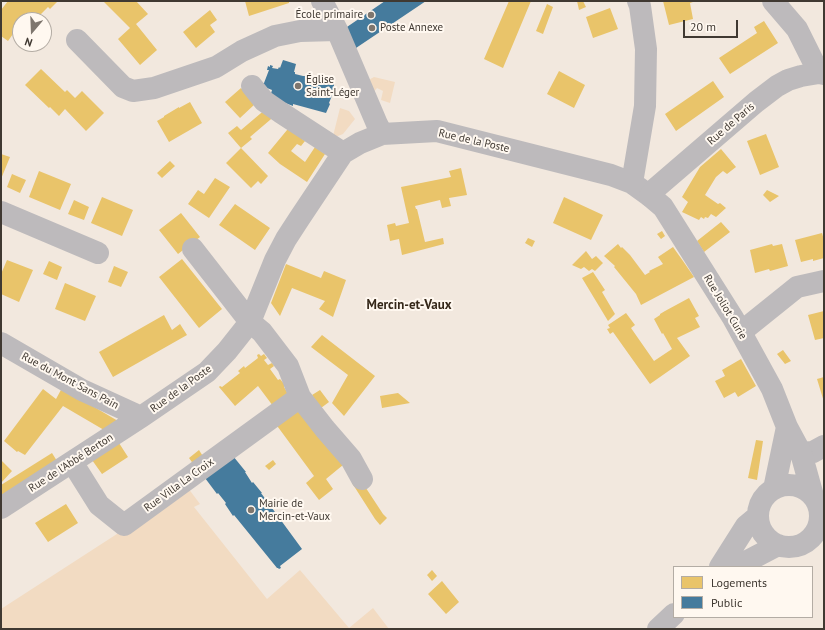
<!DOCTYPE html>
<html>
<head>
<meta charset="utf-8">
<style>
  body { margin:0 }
  #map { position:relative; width:825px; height:630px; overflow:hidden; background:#f2e8de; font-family:"PT Sans",sans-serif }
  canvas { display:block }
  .frame { position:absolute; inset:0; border:2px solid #403932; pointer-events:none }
  .legend { position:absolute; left:673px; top:566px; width:140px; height:52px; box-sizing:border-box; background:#fff8f0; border:1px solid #b3aca4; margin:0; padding:5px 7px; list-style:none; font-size:12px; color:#403932 }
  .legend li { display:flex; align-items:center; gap:8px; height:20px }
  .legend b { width:20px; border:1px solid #b3aca4 }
  .north { position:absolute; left:12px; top:12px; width:40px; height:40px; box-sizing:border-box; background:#fff8f0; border:1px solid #b3aca4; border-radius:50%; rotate:199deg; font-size:11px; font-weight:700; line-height:16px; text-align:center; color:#403932 }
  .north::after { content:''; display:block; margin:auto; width:14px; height:18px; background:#7e766e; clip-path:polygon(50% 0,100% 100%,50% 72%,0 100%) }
  .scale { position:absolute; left:683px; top:20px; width:55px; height:18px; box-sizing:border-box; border:2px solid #403932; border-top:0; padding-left:5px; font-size:12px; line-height:14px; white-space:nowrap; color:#403932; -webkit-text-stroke:3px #fff8f0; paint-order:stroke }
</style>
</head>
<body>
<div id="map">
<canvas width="825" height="630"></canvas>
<div class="frame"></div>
<ul class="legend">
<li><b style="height:11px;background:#e9c46a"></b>Logements</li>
<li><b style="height:11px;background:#457b9d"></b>Public</li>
</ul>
<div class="north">N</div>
<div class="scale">20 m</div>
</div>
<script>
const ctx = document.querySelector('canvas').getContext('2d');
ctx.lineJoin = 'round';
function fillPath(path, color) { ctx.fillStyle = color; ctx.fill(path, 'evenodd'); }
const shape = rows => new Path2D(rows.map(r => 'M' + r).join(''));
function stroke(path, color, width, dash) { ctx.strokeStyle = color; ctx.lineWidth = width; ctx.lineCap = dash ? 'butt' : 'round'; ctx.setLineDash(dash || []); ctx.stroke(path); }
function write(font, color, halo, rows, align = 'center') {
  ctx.font = font + ' "PT Sans",sans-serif'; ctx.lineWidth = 4; ctx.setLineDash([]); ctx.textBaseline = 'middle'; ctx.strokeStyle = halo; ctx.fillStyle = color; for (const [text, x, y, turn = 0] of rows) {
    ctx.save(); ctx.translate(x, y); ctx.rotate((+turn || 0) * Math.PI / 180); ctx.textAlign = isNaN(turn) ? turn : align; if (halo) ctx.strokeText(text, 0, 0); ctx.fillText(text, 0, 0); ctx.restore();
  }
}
const green = shape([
  [374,77,395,82,390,103,381,100,383,91,377,88,372,94,365,82],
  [340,108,349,111,355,119,343,134,338,136,333,136],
  [188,488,200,504,194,507,267,599,300,570,349,628,373,608,389,629,1,629,1,609]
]);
const homes = shape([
  [8,1,58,1,50,9,48,7,36,19,28,13,23,20,20,20,20,24,8,41,1,36,1,10],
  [103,1,136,1,148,14,136,24,157,50,140,65,118,39,130,28],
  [245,1,289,1,289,3,249,16],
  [509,1,531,1,503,68,484,59],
  [577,1,583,1,586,7,579,10],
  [663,1,696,1,690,3,693,19,669,25],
  [547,4,553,7,543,34,536,31],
  [610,8,618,29,593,38,586,17],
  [210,10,217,20,210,25,215,32,196,48,183,32],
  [764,21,778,43,730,74,719,58,757,33,754,27],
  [41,69,65,92,67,90,75,98,82,91,104,113,86,131,65,109,59,116,50,107,49,108,25,85],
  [559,71,585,85,574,108,547,94],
  [713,81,724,97,676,131,665,114],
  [241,88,255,104,240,118,225,102],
  [190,102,202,123,169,142,157,121,164,117,164,116,179,107,179,108],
  [267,108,277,114,250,137,252,139,241,148,228,133,237,126,241,130],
  [292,124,301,138,305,141,301,146,297,144,291,151,305,162,315,147,325,154,307,182,280,164,268,153],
  [766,134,779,167,760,175,747,141],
  [241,148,268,176,261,184,258,181,251,188,226,163],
  [721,149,736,167,727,174,723,171,716,177,705,195,718,204,720,203,726,208,716,217,711,214,708,218,705,217,704,219,701,217,699,220,682,212,688,202,682,197,700,167],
  [1,154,10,157,1,179],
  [170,161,175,166,162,178,157,173],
  [461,168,467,195,449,198,451,206,442,208,440,200,415,206,416,209,417,209,425,242,443,238,444,244,402,255,399,239,390,241,387,225,395,223,396,226,409,223,401,187,451,177,449,171],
  [39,171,71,184,60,210,29,197],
  [12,174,26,180,20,193,7,187],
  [215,178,230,187,209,218,188,204,198,190,204,194],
  [767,190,779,196,770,202,763,195],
  [102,197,133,210,122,236,91,223],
  [564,197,603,215,591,240,553,223],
  [74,200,89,207,84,220,68,214],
  [235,204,270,228,255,250,219,225],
  [181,213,200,237,178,254,159,230],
  [721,222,730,232,704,252,697,241],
  [662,231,665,236,661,239,657,234],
  [822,233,824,240,824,258,813,261,813,259,801,262,795,240],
  [528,238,535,241,532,247,525,243],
  [618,244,621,248,622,247,630,255,645,275,650,272,649,271,663,264,658,257,673,247,683,261,694,277,641,305,636,294,614,267,615,266,604,256],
  [772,244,773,246,782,244,788,266,770,271,769,269,755,273,750,250],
  [586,251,592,259,596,256,603,263,595,271,592,269,589,271,584,267,581,269,572,265],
  [182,259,222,309,199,328,159,277],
  [7,260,33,270,19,302,1,294,1,274],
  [49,261,62,267,57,280,43,274],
  [286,264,321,278,324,271,346,280,333,317,319,309,325,301,292,288,280,316,271,303],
  [114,266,128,272,121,287,108,282],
  [593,272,605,290,602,292,615,314,608,321,582,278],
  [65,283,96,296,85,321,55,309],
  [689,298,699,316,695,318,700,327,677,338,690,356,650,384,613,332,610,334,607,329,610,328,608,325,626,313,635,325,631,328,654,361,672,349,663,333,662,334,654,319,660,315,660,314,665,311],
  [824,311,824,338,815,340,808,315],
  [164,315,172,330,180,324,187,335,113,377,99,352],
  [322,335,375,376,344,416,332,403,348,375,311,347],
  [783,350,791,361,785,364,777,354],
  [259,354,261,356,264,354,267,358,264,360,268,365,272,363,274,366,270,369,278,380,280,379,285,385,284,387,287,392,291,392,273,406,258,386,235,406,219,387,220,386,222,387,240,373,238,371,244,366,245,368,258,358,257,355],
  [741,359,756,386,738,397,735,392,724,398,715,381,725,376,722,370],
  [824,377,824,402,817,379],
  [62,388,118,421,104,430,63,406,25,455,18,451,17,452,4,441,43,389,56,399],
  [320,390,329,402,321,408,312,395],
  [398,393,410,403,382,408,380,396],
  [298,405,343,465,326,479,333,489,319,500,306,483,314,476,275,423],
  [756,440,763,441,757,480,748,478],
  [119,443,128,457,102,474,92,460],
  [199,450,204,458,194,465,189,458],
  [52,453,57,461,1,496,1,485],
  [1,460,12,471,1,483],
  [273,460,276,464,269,470,265,466],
  [360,479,383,514,387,518,380,525,375,519,352,483],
  [66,504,78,523,48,542,35,523],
  [432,570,437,576,432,581,427,575],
  [442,581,459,602,446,614,428,594]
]);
const public = shape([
  [385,1,426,1,356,48,344,29],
  [283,60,296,64,294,72,295,72,295,74,303,76,306,76,306,77,317,81,318,80,320,80,320,82,331,85,332,83,334,84,334,86,335,86,335,88,329,103,330,104,326,113,293,104,293,106,270,97,272,90,267,88,262,83,264,83,269,70,267,70,268,66,270,67,270,65,273,66,272,68,278,69,279,67,280,68],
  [233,456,246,472,245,472,252,483,253,482,262,493,261,493,302,549,280,566,281,568,279,569,278,568,277,568,234,515,233,516,225,504,226,503,218,493,217,494,205,478]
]);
const minor = shape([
  [322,1,337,30,377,124,382,134],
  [773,1,797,29,819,73],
  [77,40,123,87,133,91,154,88,216,67,242,51,275,36,300,31,337,30],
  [252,86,264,101,280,112,343,153],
  [632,183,645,106,646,49,640,6,638,1],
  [1,212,98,253],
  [193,249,250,322,262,332,288,366,300,397,325,429,351,459,362,479],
  [741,332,797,287,824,281],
  [1,343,82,390,141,417],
  [801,453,813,452,824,446],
  [72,462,99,505,124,525,300,397],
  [1,508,141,417,207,372,227,351,250,322,275,260,286,239,299,219,343,153,360,143,382,134,437,131,611,175,632,183,650,196]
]);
const tertiary = shape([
  '758 516a31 31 0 1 1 62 0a31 31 0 1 1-62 0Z',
  [774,489,787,427],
  [813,496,801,453,787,427,772,389,733,318,663,207,650,196,656,188,756,102,777,86,788,80,801,76,819,73,824,74],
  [720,567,746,526,758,516],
  [736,567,778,545],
  [658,629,674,614]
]);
const markers = [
  [371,15,4,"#7e766e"],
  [372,28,4,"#7e766e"],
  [298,86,4,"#7e766e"],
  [251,510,4,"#7e766e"]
];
const poiNames = [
  ["École primaire",363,15,"right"],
  ["Poste Annexe",380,28],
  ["Église",306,80],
  ["Saint-Léger",306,93],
  ["Mairie de",259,504],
  ["Mercin-et-Vaux",259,517]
];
const streetNames = [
  ["Rue de Paris",731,124,-41],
  ["Rue de la Poste",474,141,13],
  ["Rue Joliot Curie",725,307,59],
  ["Rue du Mont Sans Pain",70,381,28],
  ["Rue de la Poste",181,389,-36],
  ["Rue de l'Abbé Berton",71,463,-33],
  ["Rue Villa La Croix",179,485,-36]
];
const quarterNames = [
  ["Mercin-et-Vaux",409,305]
];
fillPath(green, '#f2dbc2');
fillPath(homes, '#e9c46a');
fillPath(public, '#457b9d');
stroke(minor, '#bdbabc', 22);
stroke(tertiary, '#bdbabc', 22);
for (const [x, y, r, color] of markers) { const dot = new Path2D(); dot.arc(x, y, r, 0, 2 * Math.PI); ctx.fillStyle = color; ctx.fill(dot); stroke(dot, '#fff8f0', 1.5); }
write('11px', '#403932', '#fff8f0', poiNames, 'left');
write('11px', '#403932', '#fff8f0', streetNames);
write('bold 13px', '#352819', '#fff8f0', quarterNames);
</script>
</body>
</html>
